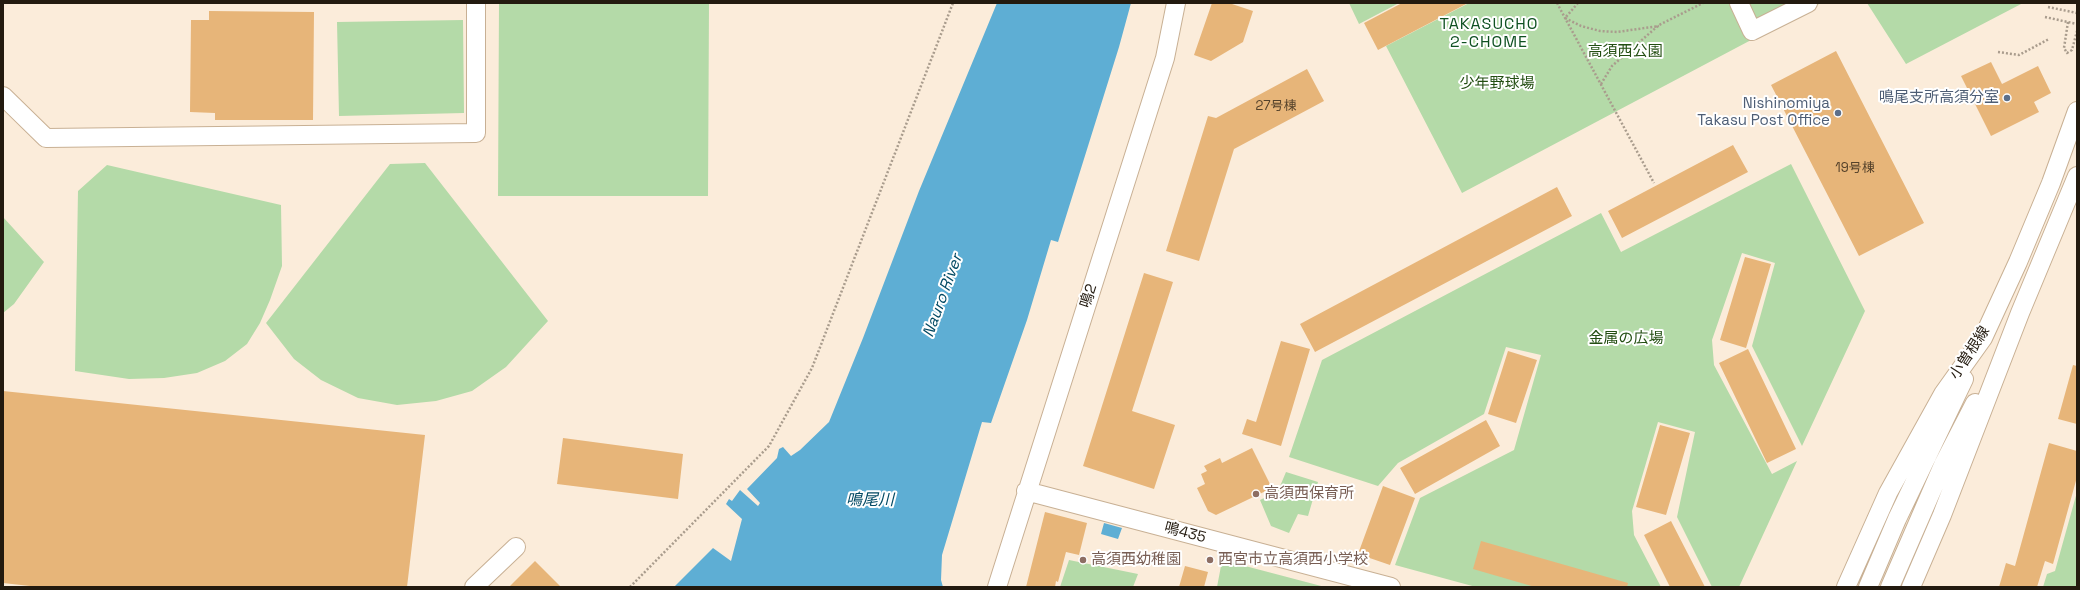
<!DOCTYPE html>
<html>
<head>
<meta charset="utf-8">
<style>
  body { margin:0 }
  #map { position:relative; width:2080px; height:590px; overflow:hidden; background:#fbecda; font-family:"Space Grotesk",sans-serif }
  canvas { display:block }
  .frame { position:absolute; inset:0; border:4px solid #231a0f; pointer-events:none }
</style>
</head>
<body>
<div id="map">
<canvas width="2080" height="590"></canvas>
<div class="frame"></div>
</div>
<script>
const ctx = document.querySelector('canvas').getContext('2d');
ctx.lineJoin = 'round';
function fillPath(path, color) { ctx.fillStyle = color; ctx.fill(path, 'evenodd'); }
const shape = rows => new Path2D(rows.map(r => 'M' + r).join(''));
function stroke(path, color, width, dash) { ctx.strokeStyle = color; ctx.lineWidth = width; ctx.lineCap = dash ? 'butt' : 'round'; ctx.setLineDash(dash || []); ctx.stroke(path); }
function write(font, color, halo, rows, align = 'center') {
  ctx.font = font + ' "Space Grotesk","Noto Sans JP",sans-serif'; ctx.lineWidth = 4; ctx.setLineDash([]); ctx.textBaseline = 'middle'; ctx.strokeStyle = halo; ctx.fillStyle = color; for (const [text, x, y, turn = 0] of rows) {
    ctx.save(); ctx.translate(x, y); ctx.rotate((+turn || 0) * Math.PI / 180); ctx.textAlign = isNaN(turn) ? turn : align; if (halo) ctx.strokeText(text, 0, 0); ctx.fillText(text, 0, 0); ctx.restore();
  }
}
const green = shape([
  [499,3,709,3,708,196,498,196],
  [1349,3,1399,3,1359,24],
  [1469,3,1821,3,1462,193,1386,46],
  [1867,3,2023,3,1906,64],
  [463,20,464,113,339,116,337,22],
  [425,163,548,321,506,367,472,391,436,401,397,405,358,398,321,380,294,359,266,323,390,164],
  [1791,164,1865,311,1802,446,1752,346,1775,263,1742,253,1712,340,1714,365,1772,474,1797,461,1739,587,1712,587,1677,517,1695,432,1658,422,1632,511,1634,535,1661,587,1476,587,1395,565,1420,498,1514,450,1541,355,1506,347,1484,414,1398,463,1378,486,1289,457,1322,360,1601,213,1621,252],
  [107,165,281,205,282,266,270,300,260,323,247,344,225,361,197,373,164,378,129,379,75,371,78,191],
  [3,217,44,262,14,304,3,313],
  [1286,472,1318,482,1308,516,1298,514,1289,533,1271,526,1260,500,1278,491],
  [2077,492,2077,587,2043,587,2047,574,2055,571],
  [1069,560,1138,574,1133,587,1060,587],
  [1230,562,1325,587,1217,587,1221,566]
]);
const water = shape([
  [997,3,1131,3,1119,47,1058,242,1051,240,1027,320,991,423,982,422,942,555,941,580,943,587,674,587,713,548,731,561,742,519,726,504,729,499,732,501,740,490,758,506,760,503,747,489,777,458,779,449,783,447,791,456,800,450,829,422,863,338,919,191],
  [1104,523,1122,528,1118,539,1101,534]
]);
const building = shape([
  [1212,3,1229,3,1253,11,1243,42,1211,61,1194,55],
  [1402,3,1468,3,1378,50,1364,23],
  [209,11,314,12,313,120,215,120,215,113,190,112,191,20,209,20],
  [1836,51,1924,223,1859,256,1771,85],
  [1991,62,2002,84,2038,66,2051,93,2034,102,2039,112,1991,136,1961,76],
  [1307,69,1324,101,1234,149,1199,261,1166,251,1208,116,1216,118],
  [1733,145,1748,172,1622,238,1608,211],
  [1557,187,1572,216,1315,352,1300,324],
  [1745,257,1771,264,1746,348,1720,340],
  [1144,273,1173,282,1132,411,1175,425,1154,489,1083,466],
  [1281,341,1310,349,1281,446,1242,434,1247,419,1256,422],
  [1748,349,1796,449,1767,463,1719,363],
  [1508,351,1537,360,1516,423,1488,414],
  [2073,365,2077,366,2077,424,2058,419],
  [3,391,425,435,407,587,39,587,3,583],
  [1486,420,1500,446,1415,494,1400,468],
  [1660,425,1690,433,1666,515,1636,507],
  [563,438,683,454,678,499,557,484],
  [2049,443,2077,451,2077,477,2053,564,2045,561,2037,587,1999,587,2006,563,2015,566],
  [1252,448,1272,488,1216,515,1208,511,1197,488,1205,484,1201,474,1207,471,1204,466,1220,458,1222,463],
  [1383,486,1415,498,1390,565,1358,554],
  [1045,512,1087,523,1079,555,1066,552,1058,582,1056,581,1055,587,1026,587],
  [1671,521,1705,587,1670,587,1644,535],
  [1481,541,1628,583,1627,587,1535,587,1473,569],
  [535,561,561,587,509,587],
  [1185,566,1208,572,1204,587,1179,587]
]);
const path = shape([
  [1557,3,1654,183],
  [1578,3,1565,18,1581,26,1600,31,1617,32,1659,26],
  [2048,7,2077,13],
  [2045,17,2077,24],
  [2068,22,2064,48,2067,53,2072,50,2077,31],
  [1998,52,2019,55,2049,39],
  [1601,84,1612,66,1659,25,1703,3],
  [630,587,769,446,812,368,953,3]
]);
const minor = shape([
  [1739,3,1752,31,1808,3],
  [3,96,46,138,476,133,476,3],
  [1026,491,1391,587],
  [474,587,516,547],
  [997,587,1165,58,1176,3],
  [1846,587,1888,493,1943,394,1983,338,2018,262,2051,183,2077,111],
  [1868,587,1897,519,1964,379],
  [1890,587,1943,465,1975,403],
  [1911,587,1942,515,2020,313,2077,176]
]);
const markers = [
  [2007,98,4,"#5c6f8a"],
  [1838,113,4,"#5c6f8a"],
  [1256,494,4,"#8d6e63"],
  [1083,560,4,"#8d6e63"],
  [1210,560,4,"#8d6e63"]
];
const numberNames = [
  ["27号棟",1276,106],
  ["19号棟",1855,168]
];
const parkNames = [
  ["高須西公園",1625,52],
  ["少年野球場",1497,84],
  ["金属の広場",1626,339]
];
const serviceNames = [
  ["鳴尾支所高須分室",1999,98],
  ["Nishinomiya",1830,104],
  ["Takasu Post Office",1830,121]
];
const streetNames = [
  ["鳴2",1089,296,-72],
  ["小曽根線",1970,353,-57],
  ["鳴435",1185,533,15]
];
const educationNames = [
  ["高須西保育所",1264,494],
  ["高須西幼稚園",1091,560],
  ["西宮市立高須西小学校",1218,560]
];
const neighbourhoodNames = [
  ["TAKASUCHO",1489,25],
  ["2-CHOME",1489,43]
];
const waterNames = [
  ["Nauro River",943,296,-70],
  ["鳴尾川",870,501]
];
fillPath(green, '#b4daa8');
fillPath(water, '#5eaed4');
fillPath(building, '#e7b579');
stroke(minor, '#c8b094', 20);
stroke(path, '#a99c8d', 2.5, [2, 2]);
stroke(minor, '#fff', 18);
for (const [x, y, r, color] of markers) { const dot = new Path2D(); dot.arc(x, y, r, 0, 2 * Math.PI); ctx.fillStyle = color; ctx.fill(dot); stroke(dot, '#fff', 1.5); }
write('13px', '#54412a', null, numberNames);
write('15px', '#234e12', '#fff', parkNames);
write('15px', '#4e5e75', '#fff', serviceNames, 'right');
write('15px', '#231a0f', '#fff', streetNames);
write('15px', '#785e54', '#fff', educationNames, 'left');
ctx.letterSpacing = '1px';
write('16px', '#0f5122', '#fff', neighbourhoodNames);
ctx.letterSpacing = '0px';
write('italic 16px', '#034a64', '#fff', waterNames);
</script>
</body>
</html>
